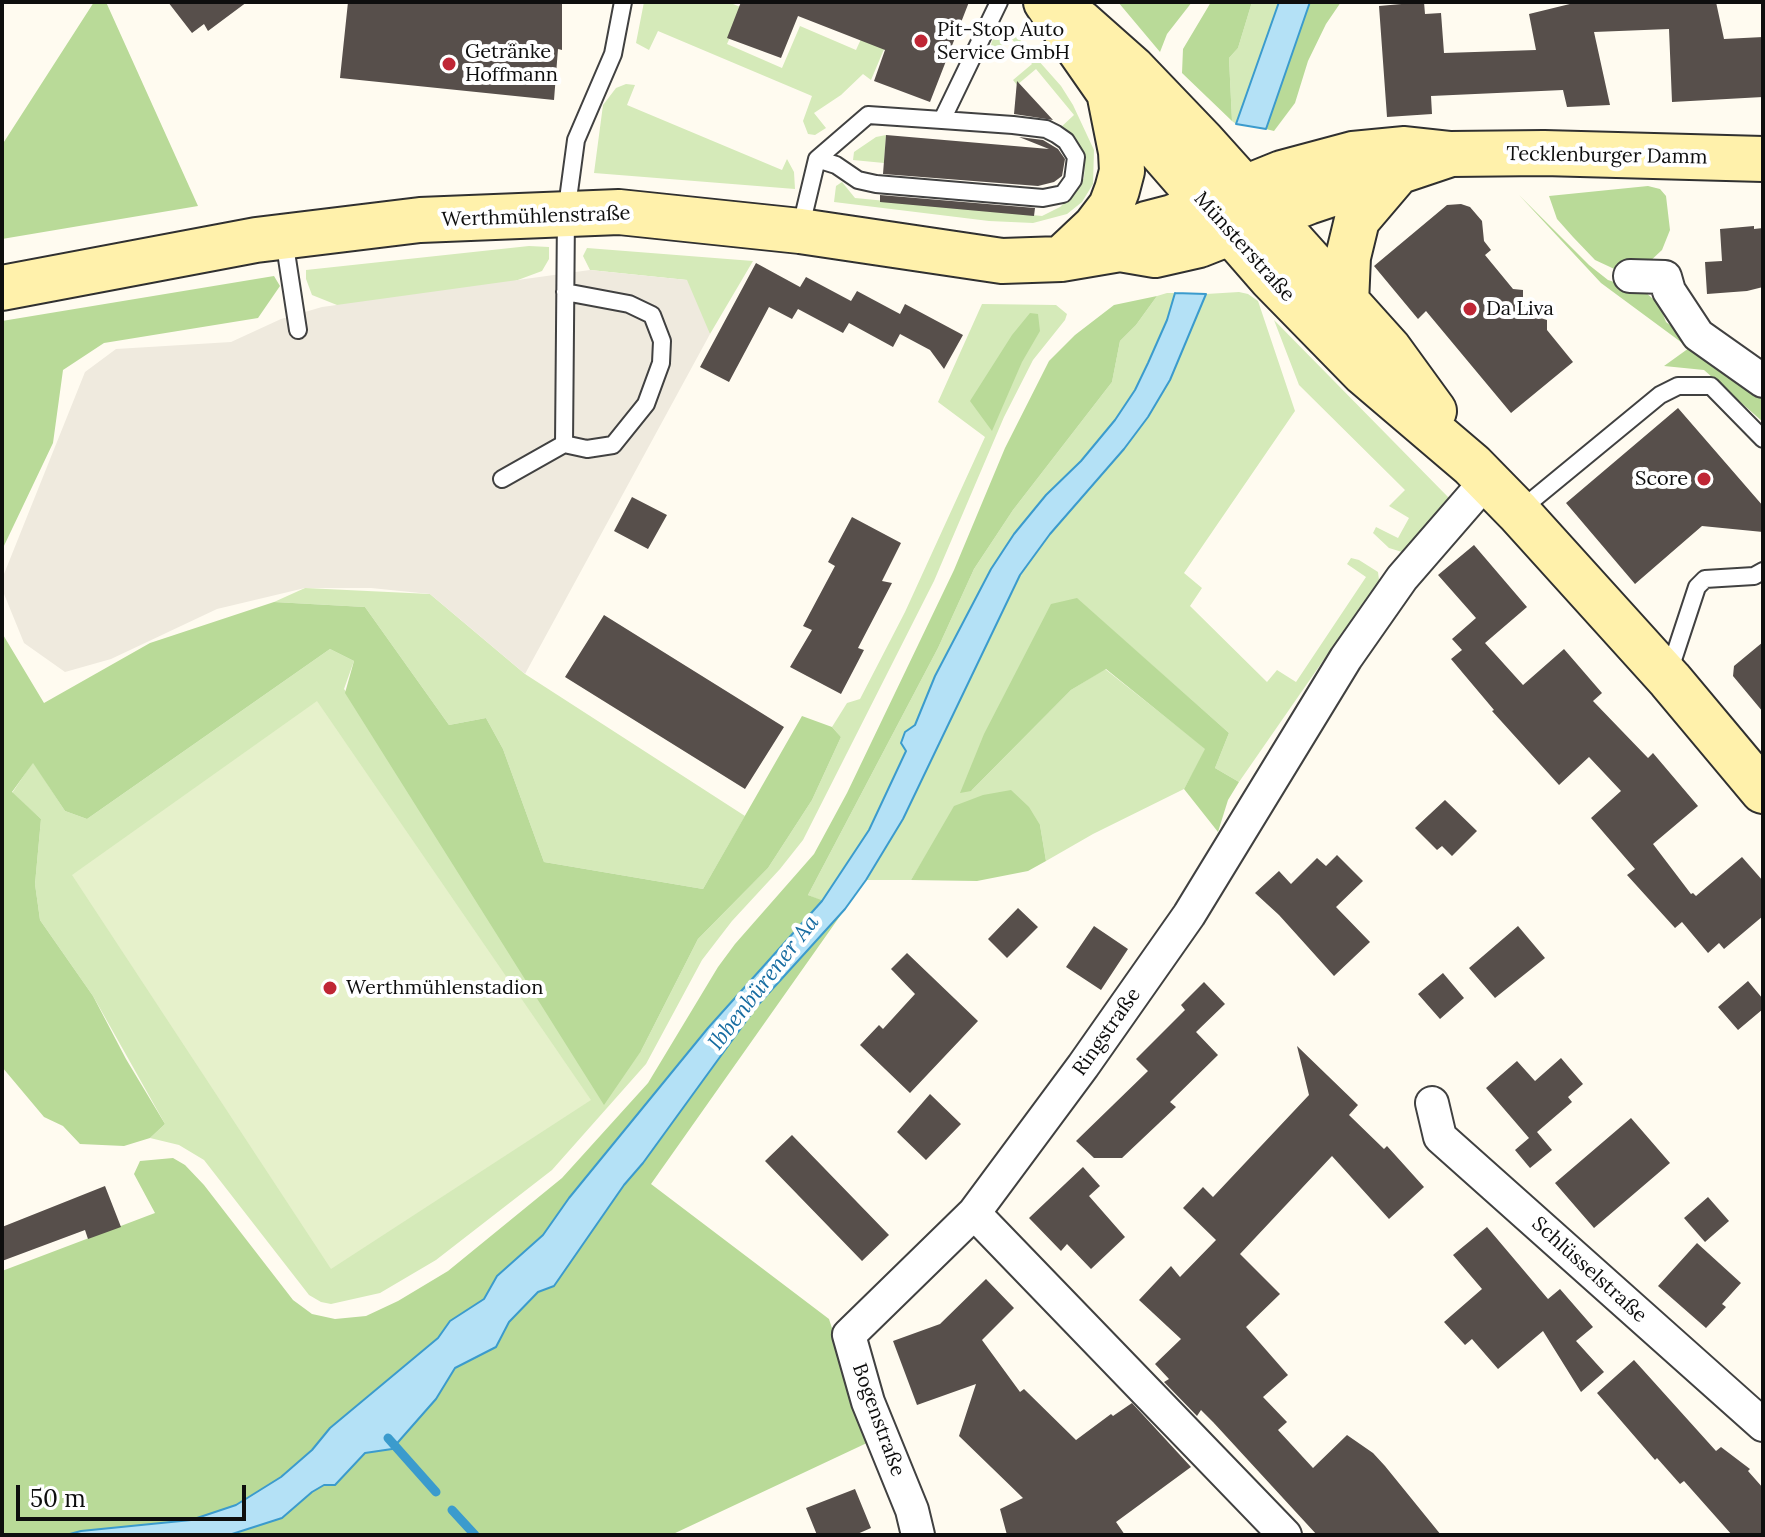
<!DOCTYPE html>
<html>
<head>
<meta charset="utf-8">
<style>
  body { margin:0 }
  #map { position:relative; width:1765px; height:1537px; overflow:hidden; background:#fffbf0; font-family:Lora,serif }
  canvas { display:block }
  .frame { position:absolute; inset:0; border:4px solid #0e0e0e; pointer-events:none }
  .scale { position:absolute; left:16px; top:1485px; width:230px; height:36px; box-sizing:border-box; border:4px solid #0e0e0e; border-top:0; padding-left:10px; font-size:24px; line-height:28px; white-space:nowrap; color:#0e0e0e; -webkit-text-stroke:6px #fff; paint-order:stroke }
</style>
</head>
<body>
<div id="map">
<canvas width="1765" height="1537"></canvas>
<div class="frame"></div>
<div class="scale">50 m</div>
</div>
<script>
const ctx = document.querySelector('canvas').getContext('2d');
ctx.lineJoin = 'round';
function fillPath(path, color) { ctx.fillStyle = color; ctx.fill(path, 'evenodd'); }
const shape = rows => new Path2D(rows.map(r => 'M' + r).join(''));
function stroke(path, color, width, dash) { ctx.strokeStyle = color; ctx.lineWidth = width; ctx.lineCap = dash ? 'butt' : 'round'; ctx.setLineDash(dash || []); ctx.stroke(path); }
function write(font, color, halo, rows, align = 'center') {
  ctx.font = font + ' Lora,serif'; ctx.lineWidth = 8; ctx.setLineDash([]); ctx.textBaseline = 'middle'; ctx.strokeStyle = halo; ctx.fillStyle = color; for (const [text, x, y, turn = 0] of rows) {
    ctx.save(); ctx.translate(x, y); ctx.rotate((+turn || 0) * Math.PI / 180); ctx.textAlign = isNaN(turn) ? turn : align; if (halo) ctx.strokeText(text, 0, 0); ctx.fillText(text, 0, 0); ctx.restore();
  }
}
const green = shape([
  [644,2,728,2,743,8,727,44,782,68,800,26,856,50,878,2,904,2,871,80,863,74,841,95,814,113,826,128,815,135,808,134,803,121,812,96,658,31,649,50,636,43],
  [1252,2,1279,2,1236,124,1232,121,1229,58,1238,48],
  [1006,24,1061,86,1073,105,1094,150,1093,184,1082,202,1067,214,1033,223,989,221,834,202,836,186,842,182,855,198,1042,216,1060,207,1075,193,1084,178,1085,159,1076,140,1069,138,1060,128,1074,115,1036,69,1017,85,1013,80,1032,64,1011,38,994,52,990,50,992,41],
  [626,84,635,85,627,105,782,170,787,159,794,172,795,189,594,173,603,105,616,88],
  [886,135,884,163,853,160,854,152,876,137],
  [529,246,549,247,549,259,542,271,499,287,347,309,312,295,306,279,306,270],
  [587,248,753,261,710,334,685,307,687,280,590,270,583,256],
  [1239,292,1248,294,1258,301,1295,411,1184,573,1202,588,1190,606,1267,682,1277,670,1296,682,1366,577,1347,564,1351,558,1359,560,1378,572,1379,580,1239,782,1215,768,1229,733,1077,599,971,791,1071,690,1105,669,1206,749,1184,789,1093,834,1046,861,1040,825,928,852,911,880,866,880,903,819,1020,575,1050,534,1124,449,1148,417,1170,379,1206,294],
  [1167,293,1175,293,1167,320,1135,390,1115,420,1081,461,1046,495,1014,534,991,569,935,676,906,750,869,830,822,901,808,895,938,648,974,569,1013,510,1112,382,1120,341,1136,325,1157,296],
  [982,304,1056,305,1067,314,1065,320,1033,360,1004,417,934,581,803,840,780,869,732,921,702,960,646,1064,552,1170,436,1260,380,1293,331,1304,321,1302,309,1295,204,1160,179,1145,150,1138,165,1124,93,996,40,920,35,884,41,819,12,793,33,762,65,811,87,819,330,649,354,661,344,689,641,1051,698,939,768,868,812,800,841,737,832,727,847,703,860,699,905,612,985,437,938,402],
  [1274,320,1449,498,1402,552,1389,548,1373,533,1376,527,1398,538,1409,518,1389,506,1405,490,1299,385],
  [305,588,430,594,525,674,745,816,703,889,544,862,503,749,486,718,449,725,365,607,274,602]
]);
const forest = shape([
  [94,2,106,2,198,206,2,239,2,145],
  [1118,2,1192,2,1167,34,1160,52],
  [1211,2,1252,2,1238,48,1229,58,1232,121,1182,73,1183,49],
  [1310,2,1341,2,1326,24,1308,61,1295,103,1274,131,1266,129],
  [1648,186,1660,189,1666,196,1670,230,1662,250,1647,264,1623,273,1595,260,1573,237,1557,219,1549,196],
  [1519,195,1589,265,1608,280,1645,292,1659,304,1666,322,1763,396,1763,422,1704,370,1664,366,1689,348,1601,283],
  [274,276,280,286,258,318,104,343,63,370,53,443,2,550,2,321],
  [1157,296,1136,325,1120,341,1112,382,1013,510,974,569,938,648,808,895,845,909,651,1184,829,1319,869,1442,671,1535,2,1535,2,1271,155,1213,134,1174,140,1161,173,1158,185,1165,204,1185,293,1300,312,1314,335,1319,366,1316,398,1301,448,1271,562,1178,648,1083,718,967,735,944,814,854,847,793,954,570,1005,448,1049,361,1075,335,1114,305],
  [1030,313,1038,314,1040,331,1022,362,992,431,970,401,1012,335],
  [1077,598,1229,733,1215,768,1239,782,1228,800,1218,832,1184,789,1205,749,1106,669,1071,690,971,791,960,793,984,734,1051,604],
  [274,602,365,607,449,725,486,718,503,749,544,862,703,889,802,716,832,727,841,737,812,800,768,868,698,939,641,1051,604,1105,345,693,354,661,330,649,87,819,65,811,33,763,12,792,41,819,35,884,40,920,93,996,126,1059,165,1124,150,1138,124,1146,80,1144,63,1126,44,1117,2,1067,2,633,44,703,150,643],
  [1011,790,1029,807,1040,825,1046,861,1028,871,977,881,911,880,954,806,983,795]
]);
const pitch = shape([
  [317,701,591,1100,331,1269,72,875]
]);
const plaza = shape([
  [590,270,687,280,710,334,525,674,430,594,371,588,305,588,217,609,111,659,65,672,24,643,2,589,2,579,85,372,116,349,231,342,281,319,322,307]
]);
const water = shape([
  [1279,2,1310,2,1266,129,1236,124,1279,2],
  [1175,293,1206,294,1170,380,1148,417,1124,449,1050,534,1020,575,903,819,866,880,845,909,757,1006,643,1163,624,1185,554,1286,538,1292,509,1322,496,1347,455,1368,436,1399,392,1449,365,1453,335,1485,324,1485,312,1492,282,1518,229,1535,66,1535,81,1531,191,1520,236,1505,281,1477,312,1450,330,1428,438,1338,450,1321,484,1299,497,1276,543,1235,569,1198,708,1028,822,901,869,830,906,751,901,743,905,732,915,725,935,676,991,569,1014,534,1046,495,1081,461,1115,420,1135,390,1148,363,1167,320,1175,293]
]);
const stream = shape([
  [388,1438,436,1492],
  [452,1510,475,1535]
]);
const building = shape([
  [168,2,247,2,208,31,204,24,192,33],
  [348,2,562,2,562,50,558,49,554,100,340,78],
  [741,2,969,2,930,102,874,81,885,50,798,16,781,58,727,38],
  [1424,2,1425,14,1441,13,1444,53,1536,50,1529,14,1578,2,1716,2,1724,39,1763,37,1763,97,1672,102,1669,29,1594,32,1610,105,1567,107,1563,90,1431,96,1432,114,1387,117,1379,6],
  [1017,81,1053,120,1014,114],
  [886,135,1049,149,1019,137,1043,140,1058,149,1065,159,1062,176,1054,182,1038,186,883,174],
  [880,195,1035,208,1034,216,880,202],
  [1461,204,1470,207,1482,221,1484,241,1491,250,1485,255,1513,289,1523,290,1523,301,1537,317,1547,320,1547,330,1573,362,1511,413,1426,311,1418,319,1374,266,1447,205],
  [1754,226,1754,229,1763,228,1763,287,1747,291,1707,294,1705,262,1722,261,1720,229],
  [756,263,800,287,806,277,851,301,857,291,900,314,905,304,963,335,944,369,930,350,900,334,893,347,849,323,843,333,798,309,792,319,769,307,729,382,700,367],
  [1678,408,1763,506,1763,532,1702,526,1635,584,1566,503],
  [632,497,667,515,648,549,614,531],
  [852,517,901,543,882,581,892,583,858,648,864,650,841,694,790,667,812,630,803,626,835,566,828,562],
  [1474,545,1527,607,1485,643,1523,685,1564,649,1602,693,1593,701,1648,758,1653,753,1698,806,1653,844,1691,894,1693,893,1696,896,1742,857,1763,881,1763,916,1724,949,1719,943,1708,953,1682,922,1675,928,1627,875,1635,869,1591,818,1621,791,1589,757,1559,785,1492,711,1494,710,1451,659,1462,650,1452,639,1476,618,1438,575],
  [604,615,784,727,745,789,565,677],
  [1763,642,1763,712,1733,676,1734,666],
  [1445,800,1477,831,1452,856,1442,846,1437,850,1415,828],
  [1337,855,1363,881,1336,907,1370,942,1334,976,1279,915,1255,893,1279,871,1291,884,1317,858,1326,866],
  [1018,908,1038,927,1007,958,988,939],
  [1094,926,1128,949,1101,990,1066,967],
  [1518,926,1545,958,1495,998,1469,968],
  [907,953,978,1021,910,1093,860,1045,879,1025,883,1029,915,994,891,969],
  [1443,973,1464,998,1440,1019,1418,994],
  [1748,981,1763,999,1763,1009,1738,1030,1718,1007],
  [1204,982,1225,1004,1196,1032,1218,1055,1170,1102,1176,1107,1122,1158,1094,1158,1076,1141,1148,1071,1136,1059,1185,1010,1181,1005],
  [1297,1046,1358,1105,1349,1115,1384,1149,1387,1146,1424,1187,1389,1219,1332,1156,1240,1254,1280,1294,1246,1327,1288,1375,1263,1397,1287,1422,1278,1430,1313,1468,1347,1435,1373,1453,1385,1466,1441,1535,1317,1535,1213,1422,1201,1410,1197,1416,1164,1382,1169,1379,1155,1364,1181,1339,1139,1300,1171,1266,1180,1277,1216,1240,1183,1208,1203,1187,1213,1197,1309,1095],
  [1561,1058,1583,1084,1568,1097,1572,1102,1537,1132,1552,1150,1530,1168,1515,1150,1529,1138,1486,1088,1517,1061,1535,1081],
  [930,1094,961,1124,926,1160,897,1132],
  [1631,1118,1670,1163,1594,1228,1555,1183],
  [792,1135,889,1235,862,1261,765,1161],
  [1083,1167,1100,1186,1089,1196,1125,1237,1091,1269,1067,1244,1061,1251,1029,1218],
  [105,1186,121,1227,88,1239,85,1230,2,1261,2,1227],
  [1708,1197,1729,1221,1705,1242,1684,1218],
  [1487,1227,1548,1299,1560,1289,1593,1327,1576,1341,1604,1372,1581,1392,1543,1331,1498,1369,1472,1339,1465,1345,1444,1322,1482,1289,1453,1255],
  [1697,1243,1741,1283,1722,1304,1726,1307,1706,1328,1658,1286],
  [986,1279,1014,1308,982,1340,1020,1392,1024,1389,1076,1440,1111,1414,1113,1416,1132,1403,1191,1467,1116,1522,1125,1535,1007,1535,1000,1509,1023,1498,959,1436,976,1384,917,1405,893,1341,940,1324],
  [1634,1360,1716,1451,1721,1447,1750,1469,1748,1471,1763,1488,1763,1535,1732,1535,1684,1481,1680,1484,1657,1458,1655,1460,1597,1393],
  [855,1489,871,1528,855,1535,817,1535,806,1508]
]);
const lane = shape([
  [817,159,836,165,858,180,876,184,1043,198,1063,194,1073,180,1076,157,1066,141,1056,134,1046,129,1013,125,942,120],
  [800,230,817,159,868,115,942,120,999,2],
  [284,239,298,330],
  [564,444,587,449,613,445,646,404,661,363,662,341,652,315,629,304,565,292],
  [502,479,564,444,566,214,576,140,613,54,623,2],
  [1519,511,1660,395,1678,386,1711,386,1763,439],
  [1669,672,1697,587,1705,579,1754,576,1763,571]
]);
const street = shape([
  [1630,276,1665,277,1669,291,1698,335,1763,381],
  [1432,1103,1440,1137,1763,1425],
  [974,1213,1285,1535],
  [918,1535,912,1510,868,1402,849,1335,974,1213,1083,1066,1189,915,1346,658,1402,578,1487,480]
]);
const secondary = shape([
  [1046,2,1108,91,1271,278,1364,373,1472,465,1518,512,1670,680,1763,791],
  [1080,22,1133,69,1202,141,1389,349,1434,411],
  [1120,249,1146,224,1173,217,1282,173,1353,154,1405,149,1451,154,1544,153,1763,159],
  [1061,259,1095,227,1111,206,1117,190,1122,171,1121,152,1110,97],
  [2,288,256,240,420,220,619,212,800,231,1002,261,1061,259,1120,249,1155,255,1199,245,1308,202,1451,154],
  [1346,303,1348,257,1357,220,1397,173]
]);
const markers = [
  [921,41,8,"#bf2635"],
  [449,64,8,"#bf2635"],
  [1470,309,8,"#bf2635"],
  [1704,479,8,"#bf2635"],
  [330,988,8,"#bf2635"]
];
const poiNames = [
  ["Pit-Stop Auto",937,30],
  ["Service GmbH",937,53],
  ["Getränke",465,52],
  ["Hoffmann",465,75],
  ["Da Liva",1486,309],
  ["Score",1688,479,"right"],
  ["Werthmühlenstadion",346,988]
];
const streetNames = [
  ["Tecklenburger Damm",1607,156,1],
  ["Werthmühlenstraße",536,217,-2],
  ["Münsterstraße",1244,247,48],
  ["Ringstraße",1107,1032,-55],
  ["Schlüsselstraße",1589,1270,42],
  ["Bogenstraße",878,1420,70]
];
const waterNames = [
  ["Ibbenbürener Aa",764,983,-52]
];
fillPath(green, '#d5eab9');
fillPath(forest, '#b9da98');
fillPath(pitch, '#e6f1cb');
fillPath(plaza, '#efeade');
fillPath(water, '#b4e1f6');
stroke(water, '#3b9bcd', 2);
stroke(stream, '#3b9bcd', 9);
fillPath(building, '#574f4b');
stroke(lane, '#414141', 20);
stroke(street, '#414141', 36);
stroke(secondary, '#303030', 48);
stroke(lane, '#fff', 16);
stroke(street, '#fff', 32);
stroke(secondary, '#fff1ab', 44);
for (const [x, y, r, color] of markers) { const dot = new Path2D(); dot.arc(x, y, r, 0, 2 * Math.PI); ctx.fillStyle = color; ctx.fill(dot); stroke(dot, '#fff', 3); }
write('20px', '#0e0e0e', '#fff', poiNames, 'left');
write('20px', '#0e0e0e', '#fff', streetNames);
write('italic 22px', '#176ca1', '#fff', waterNames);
</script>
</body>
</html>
